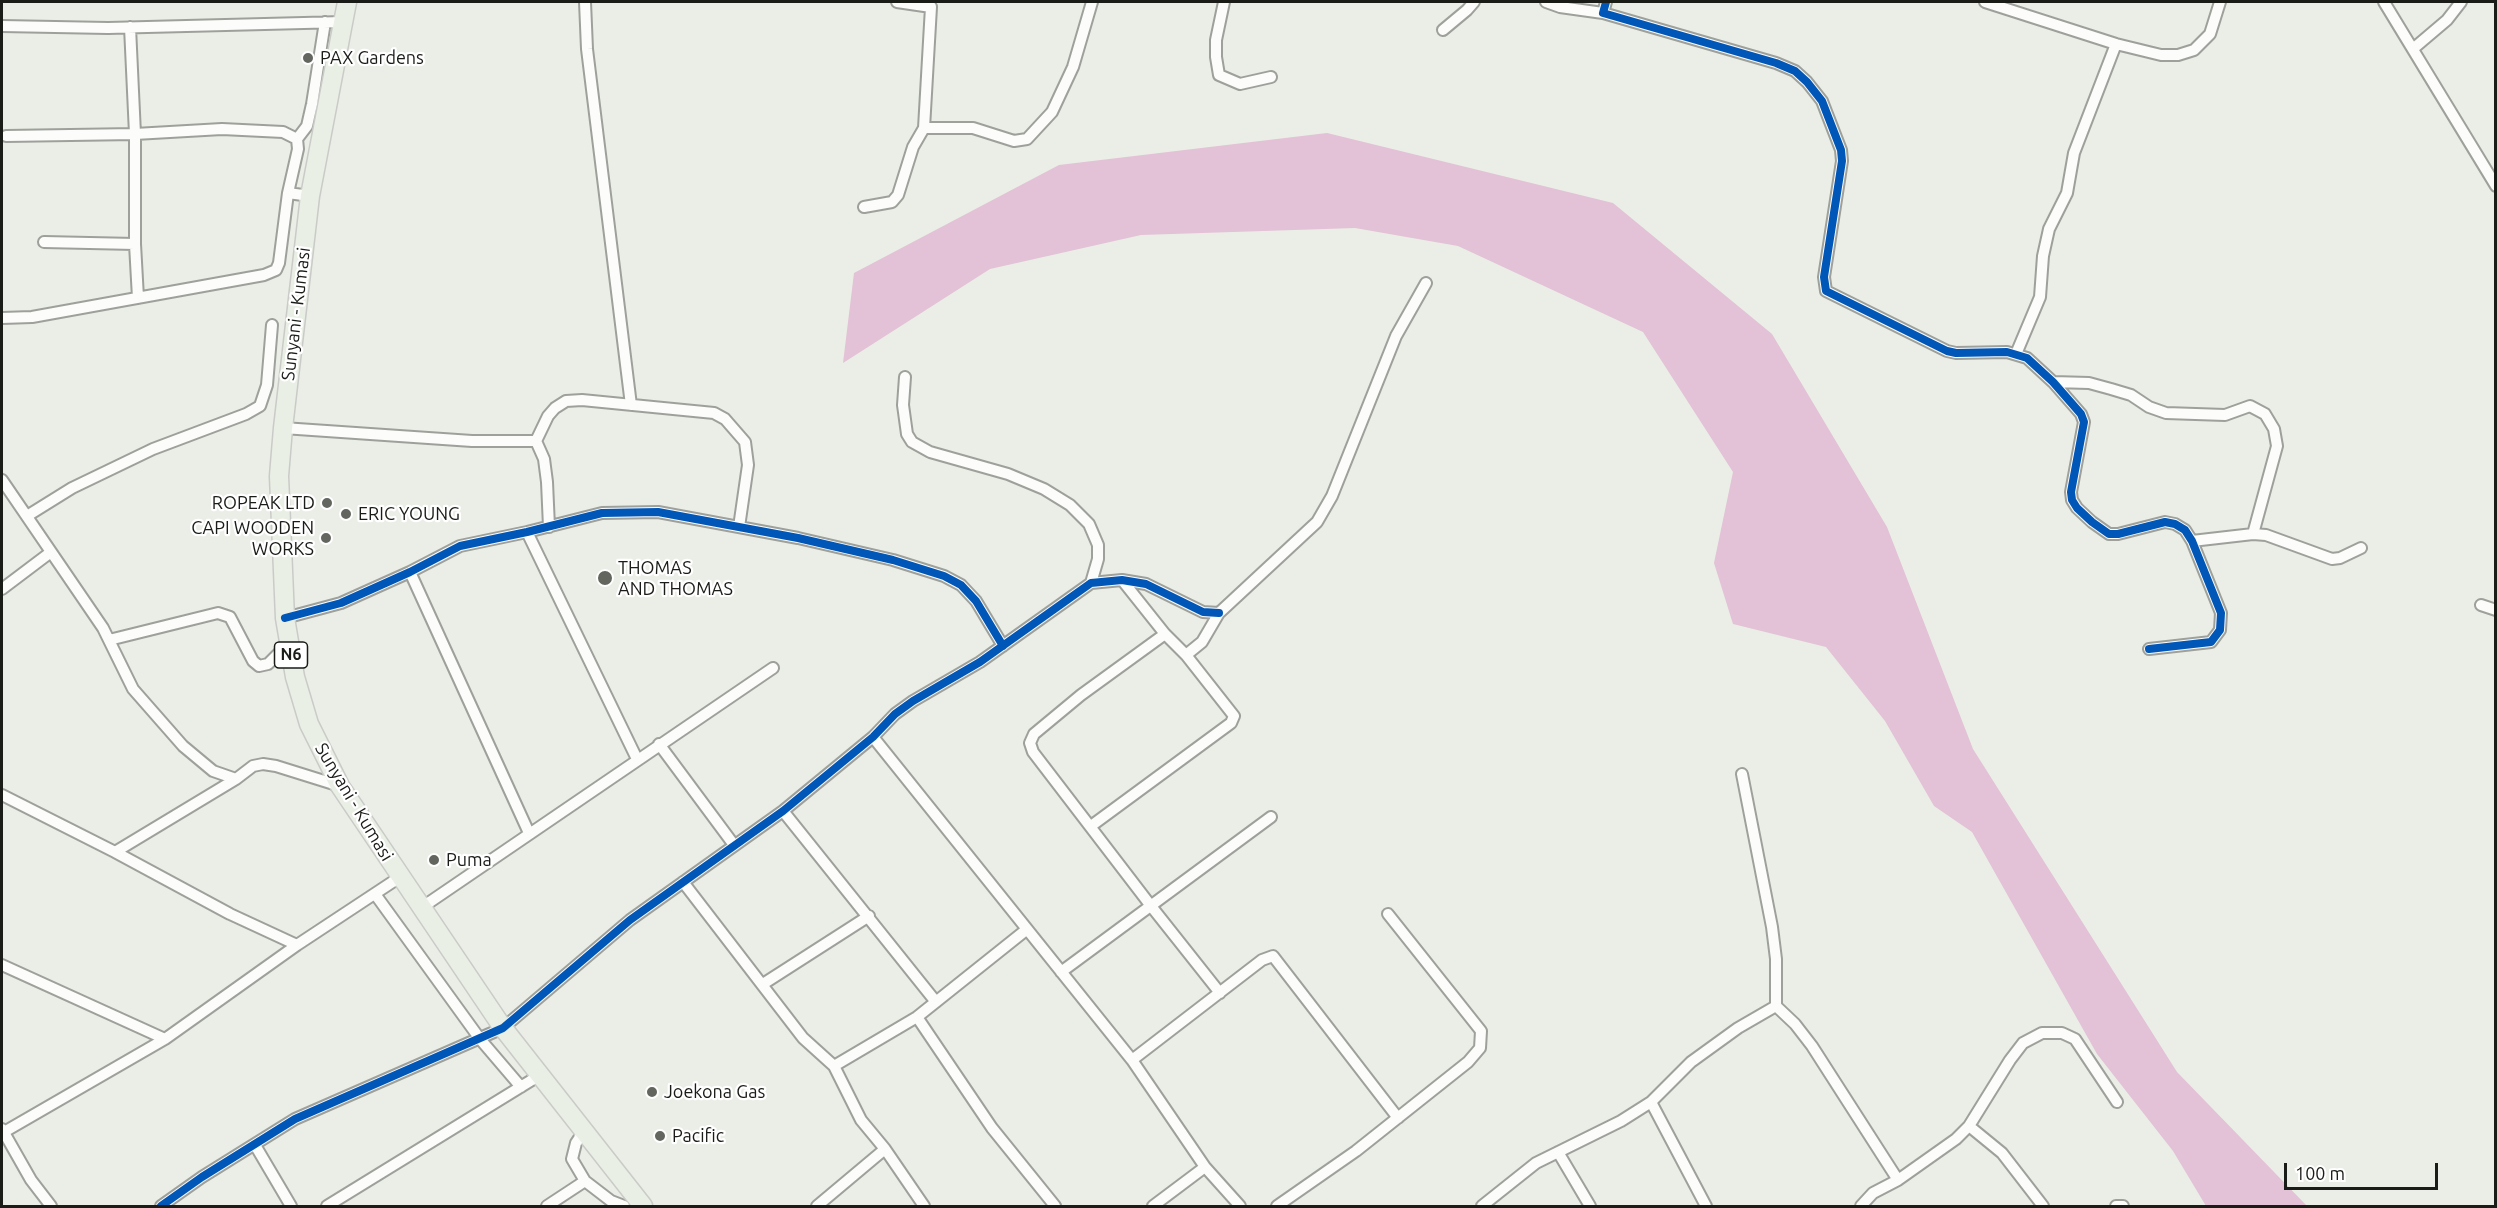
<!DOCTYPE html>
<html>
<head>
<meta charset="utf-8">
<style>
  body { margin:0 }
  #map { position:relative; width:2497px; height:1208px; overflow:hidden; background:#eaeee6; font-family:Ubuntu,sans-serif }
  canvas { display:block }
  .frame { position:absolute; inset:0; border:3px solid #191c17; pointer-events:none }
  .scale { position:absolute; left:2284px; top:1163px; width:154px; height:27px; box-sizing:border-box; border:3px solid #191c17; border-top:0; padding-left:8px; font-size:18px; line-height:21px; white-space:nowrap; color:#191c17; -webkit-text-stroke:4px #fff; paint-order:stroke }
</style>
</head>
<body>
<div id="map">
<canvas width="2497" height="1208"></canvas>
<div class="frame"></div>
<div class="scale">100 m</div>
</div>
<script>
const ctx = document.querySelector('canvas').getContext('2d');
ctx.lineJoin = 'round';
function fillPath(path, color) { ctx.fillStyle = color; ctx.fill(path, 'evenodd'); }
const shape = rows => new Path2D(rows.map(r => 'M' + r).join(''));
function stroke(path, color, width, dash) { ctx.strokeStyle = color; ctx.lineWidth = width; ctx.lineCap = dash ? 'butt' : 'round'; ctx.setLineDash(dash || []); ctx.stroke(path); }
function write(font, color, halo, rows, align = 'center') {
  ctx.font = font + ' Ubuntu,sans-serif'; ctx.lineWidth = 4.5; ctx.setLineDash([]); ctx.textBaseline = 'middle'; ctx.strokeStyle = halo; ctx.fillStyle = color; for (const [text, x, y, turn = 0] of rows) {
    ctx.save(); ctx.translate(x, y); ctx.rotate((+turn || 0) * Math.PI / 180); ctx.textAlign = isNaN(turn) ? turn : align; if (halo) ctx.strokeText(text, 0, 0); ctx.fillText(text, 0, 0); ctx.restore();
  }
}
const forest = shape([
  [1327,133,1613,203,1772,334,1887,527,1973,749,2177,1072,2307,1206,2206,1206,2173,1151,2097,1054,1972,832,1934,806,1885,721,1826,647,1733,624,1714,563,1733,472,1643,332,1458,246,1355,228,1141,235,990,269,843,363,854,273,1059,165]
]);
const minor = shape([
  [585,2,587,49,631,405],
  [1224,2,1216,40,1216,57,1219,75,1240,84,1271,77],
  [1546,2,1560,7,1603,13],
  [1606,2,1603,13,1776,63,1795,71,1807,82,1822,101,1841,150,1842,161,1824,277,1826,291,1947,351,1956,353,2007,352,2027,358,2053,382,2081,414,2084,422,2071,492,2072,500,2077,508,2092,522,2109,534,2118,534,2165,522,2175,524,2185,530,2192,541,2221,613,2220,630,2211,642,2149,649],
  [1985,2,2116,44,2161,55,2178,55,2194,50,2210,34,2220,2],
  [2384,2,2496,186],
  [2,26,108,28,343,22],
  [130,27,135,134,135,244,138,298],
  [1443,30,1467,10,1474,2],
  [2414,48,2447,20,2461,2],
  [924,128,973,128,1014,141,1027,139,1052,112,1073,67,1092,2],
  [6,136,135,134,222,129,283,132,297,139,298,149,288,193],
  [297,139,307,126,312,104,325,22],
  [864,207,892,202,898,195,913,147,924,128,931,7,897,2],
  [44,242,135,244],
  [2,318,32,317,264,275,276,270,279,263,288,193,310,196],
  [2016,354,2040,297,2043,256,2049,229,2067,193,2074,153,2116,44],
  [905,377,903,405,907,434,912,442,930,452,1008,474,1044,489,1070,505,1089,524,1098,545,1098,559,1091,583],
  [2053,382,2089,383,2111,389,2131,395,2149,407,2166,413,2225,415,2250,406,2265,414,2274,429,2277,446,2253,534],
  [283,428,472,441,536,441],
  [536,441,548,416,555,408,566,401,582,400,714,413,725,419,745,442,748,465,739,527],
  [536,441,544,459,547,482,549,527],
  [2,480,103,628,133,689,183,746,213,771,236,779],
  [27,516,72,488,153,449,246,414,260,406,267,385,272,325],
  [527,532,637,759],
  [2192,541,2253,534,2266,535,2332,559,2340,558,2361,548],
  [410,572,529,833],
  [2,589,51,552],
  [2481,605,2496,610],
  [285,618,341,603,410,572,460,546,527,532,602,513,658,512,798,538,893,560,944,576,961,585,976,601,1003,646],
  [1165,634,1081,695,1034,734,1030,743,1033,752,1151,906,1220,993],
  [109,640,218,613,230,617,253,661,259,666,268,664,289,643],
  [1186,655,1202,642,1219,613,1317,522,1332,496,1396,336,1426,283],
  [873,737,1132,1060,1205,1167,1240,1206],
  [659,744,734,845],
  [1742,774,1772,927,1776,959,1776,1006],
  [2,795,115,852,230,914,297,945],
  [783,811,936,1002],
  [1091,826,1231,723,1234,716,1186,655,1165,634,1122,580],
  [115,852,236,779,253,766,263,764,276,766,340,786],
  [683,882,803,1038,834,1066,861,1120,885,1149,924,1206],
  [375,894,480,1039,521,1087],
  [421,908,773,668],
  [2,965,165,1039],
  [1061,972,1271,817],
  [763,984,869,916],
  [917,1017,992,1128,1055,1206],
  [1132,1060,1262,960,1273,956,1398,1118],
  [834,1066,917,1017,1026,930],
  [1651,1102,1706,1206],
  [1969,1126,2002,1153,2043,1206],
  [2,1129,31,1180,51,1206],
  [4,1132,165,1039,297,945,400,877],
  [255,1145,291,1206],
  [1558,1152,1590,1206],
  [585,1181,611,1201,624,1206],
  [161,1206,202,1177,295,1119,503,1028,630,920,783,811,873,737,895,714,913,701,980,662,1091,583,1122,580,1146,584,1203,612,1219,613],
  [327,1206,540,1075],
  [547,1206,585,1181,572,1159,576,1143,584,1131],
  [817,1206,885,1149],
  [1153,1206,1205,1167],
  [1277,1206,1356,1151,1468,1062,1480,1048,1481,1031,1388,914],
  [1482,1206,1536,1163,1621,1121,1651,1102,1691,1062,1738,1028,1776,1006,1795,1024,1812,1046,1898,1180],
  [1861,1206,1873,1193,1898,1180,1956,1139,1969,1126,2010,1060,2023,1043,2042,1033,2062,1033,2075,1039,2117,1102],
  [2116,1206,2123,1206]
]);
const primary = shape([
  [347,2,310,196,283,428,279,476,285,618,295,677,309,724,340,786,503,1028,643,1206]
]);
const cycleway = shape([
  [1606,2,1603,13,1776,63,1795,71,1807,82,1822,101,1841,150,1842,161,1824,277,1826,291,1947,351,1956,353,2007,352,2027,358,2053,382,2081,414,2084,422,2071,492,2072,500,2077,508,2092,522,2109,534,2118,534,2165,522,2175,524,2185,530,2192,541,2221,613,2220,630,2211,642,2149,649],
  [285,618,341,603,410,572,460,546,527,532,602,513,658,512,798,538,893,560,944,576,961,585,976,601,1003,646],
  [161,1206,202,1177,295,1119,503,1028,630,920,783,811,873,737,895,714,913,701,980,662,1091,583,1122,580,1146,584,1203,612,1219,613]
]);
const markers = [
  [308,58,6,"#62665f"],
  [327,503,6,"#62665f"],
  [346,514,6,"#62665f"],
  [326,538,6,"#62665f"],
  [605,578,8,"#62665f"],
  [434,860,6,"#62665f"],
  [652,1092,6,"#62665f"],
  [660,1136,6,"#62665f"]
];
const shields = [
  [291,655,33]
];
const shieldNames = [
  ["N6",291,655]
];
const poiNames = [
  ["PAX Gardens",320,58],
  ["ROPEAK LTD",315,503,"right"],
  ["ERIC YOUNG",358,514],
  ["CAPI WOODEN",314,528,"right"],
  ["WORKS",314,549,"right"],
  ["THOMAS",618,568],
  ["AND THOMAS",618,589],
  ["Puma",446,860],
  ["Joekona Gas",664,1092],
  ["Pacific",672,1136]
];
const streetNames = [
  ["Sunyani - Kumasi",296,314,-83],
  ["Sunyani - Kumasi",354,802,59]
];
fillPath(forest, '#e3c1d6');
stroke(minor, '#9ea19b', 14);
stroke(primary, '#cacbc8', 21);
stroke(minor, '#fcfcfb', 10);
stroke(primary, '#e9efe4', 18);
stroke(cycleway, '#0057b8', 8);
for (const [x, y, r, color] of markers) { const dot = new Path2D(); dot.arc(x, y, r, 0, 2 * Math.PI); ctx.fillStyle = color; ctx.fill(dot); stroke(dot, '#fff', 2); }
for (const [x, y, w] of shields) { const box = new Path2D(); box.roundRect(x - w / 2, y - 13, w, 26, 4.5); ctx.fillStyle = '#fff'; ctx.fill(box); stroke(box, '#191c17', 1.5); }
write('bold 16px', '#191c17', null, shieldNames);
write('18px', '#191c17', '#fff', poiNames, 'left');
write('18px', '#191c17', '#fff', streetNames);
</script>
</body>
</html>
